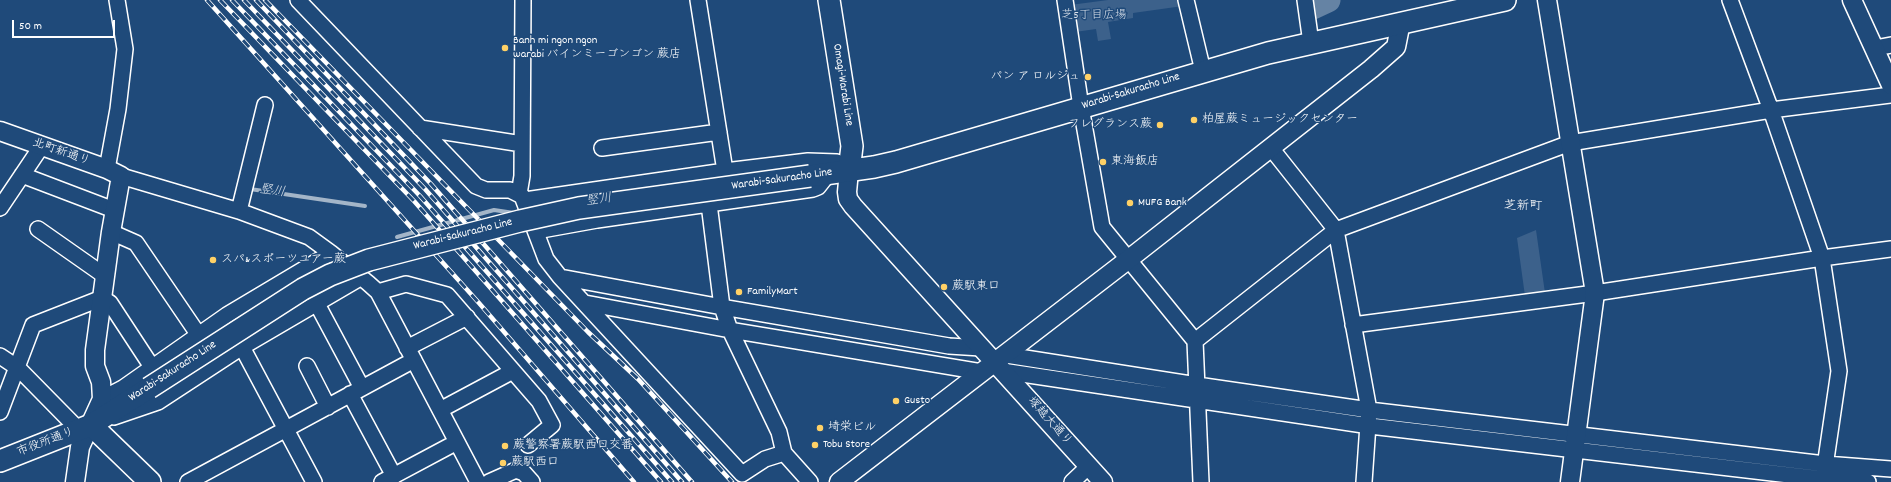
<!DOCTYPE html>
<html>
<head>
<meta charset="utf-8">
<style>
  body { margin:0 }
  #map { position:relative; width:1891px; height:482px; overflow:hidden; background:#1f4a7a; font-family:Dekko,sans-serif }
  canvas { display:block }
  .scale { position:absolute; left:12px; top:20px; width:103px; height:18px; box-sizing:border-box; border:2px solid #fff; border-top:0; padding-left:5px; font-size:12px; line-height:14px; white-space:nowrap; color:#fff; -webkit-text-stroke:3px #1f4a7a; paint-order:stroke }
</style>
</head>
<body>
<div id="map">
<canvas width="1891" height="482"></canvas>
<div class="scale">50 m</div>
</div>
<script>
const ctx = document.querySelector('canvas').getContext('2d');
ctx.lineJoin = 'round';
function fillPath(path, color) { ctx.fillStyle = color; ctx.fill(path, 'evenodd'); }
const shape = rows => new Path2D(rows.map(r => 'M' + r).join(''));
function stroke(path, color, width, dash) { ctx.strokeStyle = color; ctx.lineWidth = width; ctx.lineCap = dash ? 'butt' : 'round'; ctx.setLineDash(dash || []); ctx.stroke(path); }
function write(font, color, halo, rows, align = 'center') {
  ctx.font = font + ' Dekko,"Klee One",sans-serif'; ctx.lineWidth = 3; ctx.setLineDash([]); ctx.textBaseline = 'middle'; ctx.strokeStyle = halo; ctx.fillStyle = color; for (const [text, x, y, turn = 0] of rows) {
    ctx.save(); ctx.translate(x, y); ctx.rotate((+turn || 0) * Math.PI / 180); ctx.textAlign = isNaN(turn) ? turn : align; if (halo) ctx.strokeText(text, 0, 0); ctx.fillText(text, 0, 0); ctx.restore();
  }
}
const green = shape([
  [1108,0,1182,0,1183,6,1133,13,1133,18,1108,22,1111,39,1098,41,1096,29,1075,32,1070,5],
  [1536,230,1545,293,1525,296,1517,238]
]);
const stream = shape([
  [250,189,365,206],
  [397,237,494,210,514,213]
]);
const river = shape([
  [1313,7,1328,0]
]);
const minor = shape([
  [298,0,476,186,486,190,510,190,522,196,546,259,560,277,742,474,765,459,784,453,810,482],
  [698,0,725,171],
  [1065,0,1081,107,1102,227,1195,341,1201,482],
  [1186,0,1203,71],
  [1305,0,1311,43],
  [1730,0,1771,110,1822,258,1839,371,1824,473],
  [1875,48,1891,45],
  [420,128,522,144],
  [602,148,719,132],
  [1271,148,1336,230,1369,410,1364,482],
  [107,169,118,109,125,49,117,0],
  [22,175,114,210],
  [121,176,239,211,309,237,331,253,368,283,378,292,478,482],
  [519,194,522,176,523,0],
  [525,200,725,171,808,161,837,162,849,171],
  [709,204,722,307,730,330,779,432,784,453],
  [0,208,41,147],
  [239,211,265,105],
  [38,229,105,276],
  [536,231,597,220,813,189,818,187,829,173],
  [111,232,136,243,198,334],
  [560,277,722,307,949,346,981,348],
  [378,292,406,284,447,295,539,401,552,425,528,445],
  [316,302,362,388],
  [585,303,730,330,982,372],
  [1353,325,1595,293,1822,258,1891,249],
  [1195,341,1336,230,1570,143,1771,110,1891,95],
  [242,347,314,482],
  [407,348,467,317],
  [1006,355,1197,385,1369,410,1825,464,1891,469],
  [0,356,18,368,79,430],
  [307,366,328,407],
  [1002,371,1370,426,1823,479,1868,482],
  [350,394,394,476],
  [102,399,123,388,227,315,331,253],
  [440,410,513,371],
  [0,412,33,325,102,298,110,303,152,367],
  [114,417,158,402,242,347,360,278],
  [188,482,414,360],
  [382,482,457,442],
  [489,482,516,470,524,473,532,482],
  [1072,482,1089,466]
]);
const tertiary = shape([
  [1547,0,1595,293,1570,482],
  [1852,0,1891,85],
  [0,131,107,169,121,176,111,232,95,350,95,366,101,382,102,399,80,447,75,482],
  [849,171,847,192,848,199,853,206,1103,482],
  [839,482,1129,259,1371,69,1396,47,1399,32,1397,25]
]);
const secondary = shape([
  [829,0,852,146,849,171],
  [810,176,874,167,896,162,1268,53,1505,0],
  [91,425,150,482],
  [0,461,91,425,149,388]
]);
const rail = shape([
  [207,0,479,303,634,482],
  [220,0,414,201,661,482],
  [232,0,420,196,672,482],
  [244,0,425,189,682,482],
  [256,0,431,184,692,482],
  [265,0,588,332,638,379,732,482]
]);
const secondaryBridge = shape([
  [149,388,303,289,330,275,369,260,520,221,579,208,810,176]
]);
const markers = [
  [505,48,4,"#ffd166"],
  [1088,77,4,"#ffd166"],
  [1194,120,4,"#ffd166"],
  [1160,125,4,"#ffd166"],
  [1103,162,4,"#ffd166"],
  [1130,203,4,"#ffd166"],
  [213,260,4,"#ffd166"],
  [944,287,4,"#ffd166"],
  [739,292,4,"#ffd166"],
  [896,401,4,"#ffd166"],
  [820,428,4,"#ffd166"],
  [815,445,4,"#ffd166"],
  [505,446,4,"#ffd166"],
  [503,463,4,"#ffd166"]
];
const parkNames = [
  ["芝5丁目広場",1094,16]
];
const poiNames = [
  ["Banh mi ngon ngon",513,41],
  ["warabi バインミーゴンゴン 蕨店",513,55],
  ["パン ア ロルジュ",1080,77,"right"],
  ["柏屋蕨ミュージックセンター",1202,120],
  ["フレグランス蕨",1152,125,"right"],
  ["東海飯店",1111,162],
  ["MUFG Bank",1138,203],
  ["スパ&スポーツユアー蕨",221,260],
  ["蕨駅東口",952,287],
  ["FamilyMart",747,292],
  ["Gusto",904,401],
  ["埼栄ビル",828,428],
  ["Tobu Store",823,445],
  ["蕨警察署蕨駅西口交番",513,446],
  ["蕨駅西口",511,463]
];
const streetNames = [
  ["Omagi-Warabi Line",842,85,81],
  ["Warabi-Sakuracho Line",1131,92,-17],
  ["北町新通り",61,153,19],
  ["Warabi-Sakuracho Line",782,180,-8],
  ["Warabi-Sakuracho Line",463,235,-14],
  ["Warabi-Sakuracho Line",173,372,-33],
  ["塚越大通り",1049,422,48],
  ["市役所通り",46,443,-21]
];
const waterNames = [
  ["竪川",272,192,8],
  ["竪川",599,201,-8]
];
const neighbourhoodNames = [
  ["芝新町",1523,207]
];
fillPath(green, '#3c618b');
stroke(stream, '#a3b5c8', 4);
stroke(river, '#6583a4', 25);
stroke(minor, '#fff', 18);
stroke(tertiary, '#fff', 21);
stroke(secondary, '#fff', 24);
stroke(minor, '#1f4a7a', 15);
stroke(tertiary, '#1f4a7a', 18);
stroke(secondary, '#1f4a7a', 21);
stroke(rail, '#fff', 4.5);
stroke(rail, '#1f4a7a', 3, [9]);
stroke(secondaryBridge, '#fff', 24, []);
stroke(secondaryBridge, '#1f4a7a', 21);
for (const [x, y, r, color] of markers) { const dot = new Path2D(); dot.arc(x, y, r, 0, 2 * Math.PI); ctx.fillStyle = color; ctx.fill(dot); stroke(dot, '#1f4a7a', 1.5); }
write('12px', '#d8dfe8', '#1f4a7a', parkNames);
write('12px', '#fff', '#1f4a7a', poiNames, 'left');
write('12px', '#fff', '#1f4a7a', streetNames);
write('italic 13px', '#d8e0e8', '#1f4a7a', waterNames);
write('13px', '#fff', '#1f4a7a', neighbourhoodNames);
</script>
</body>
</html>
